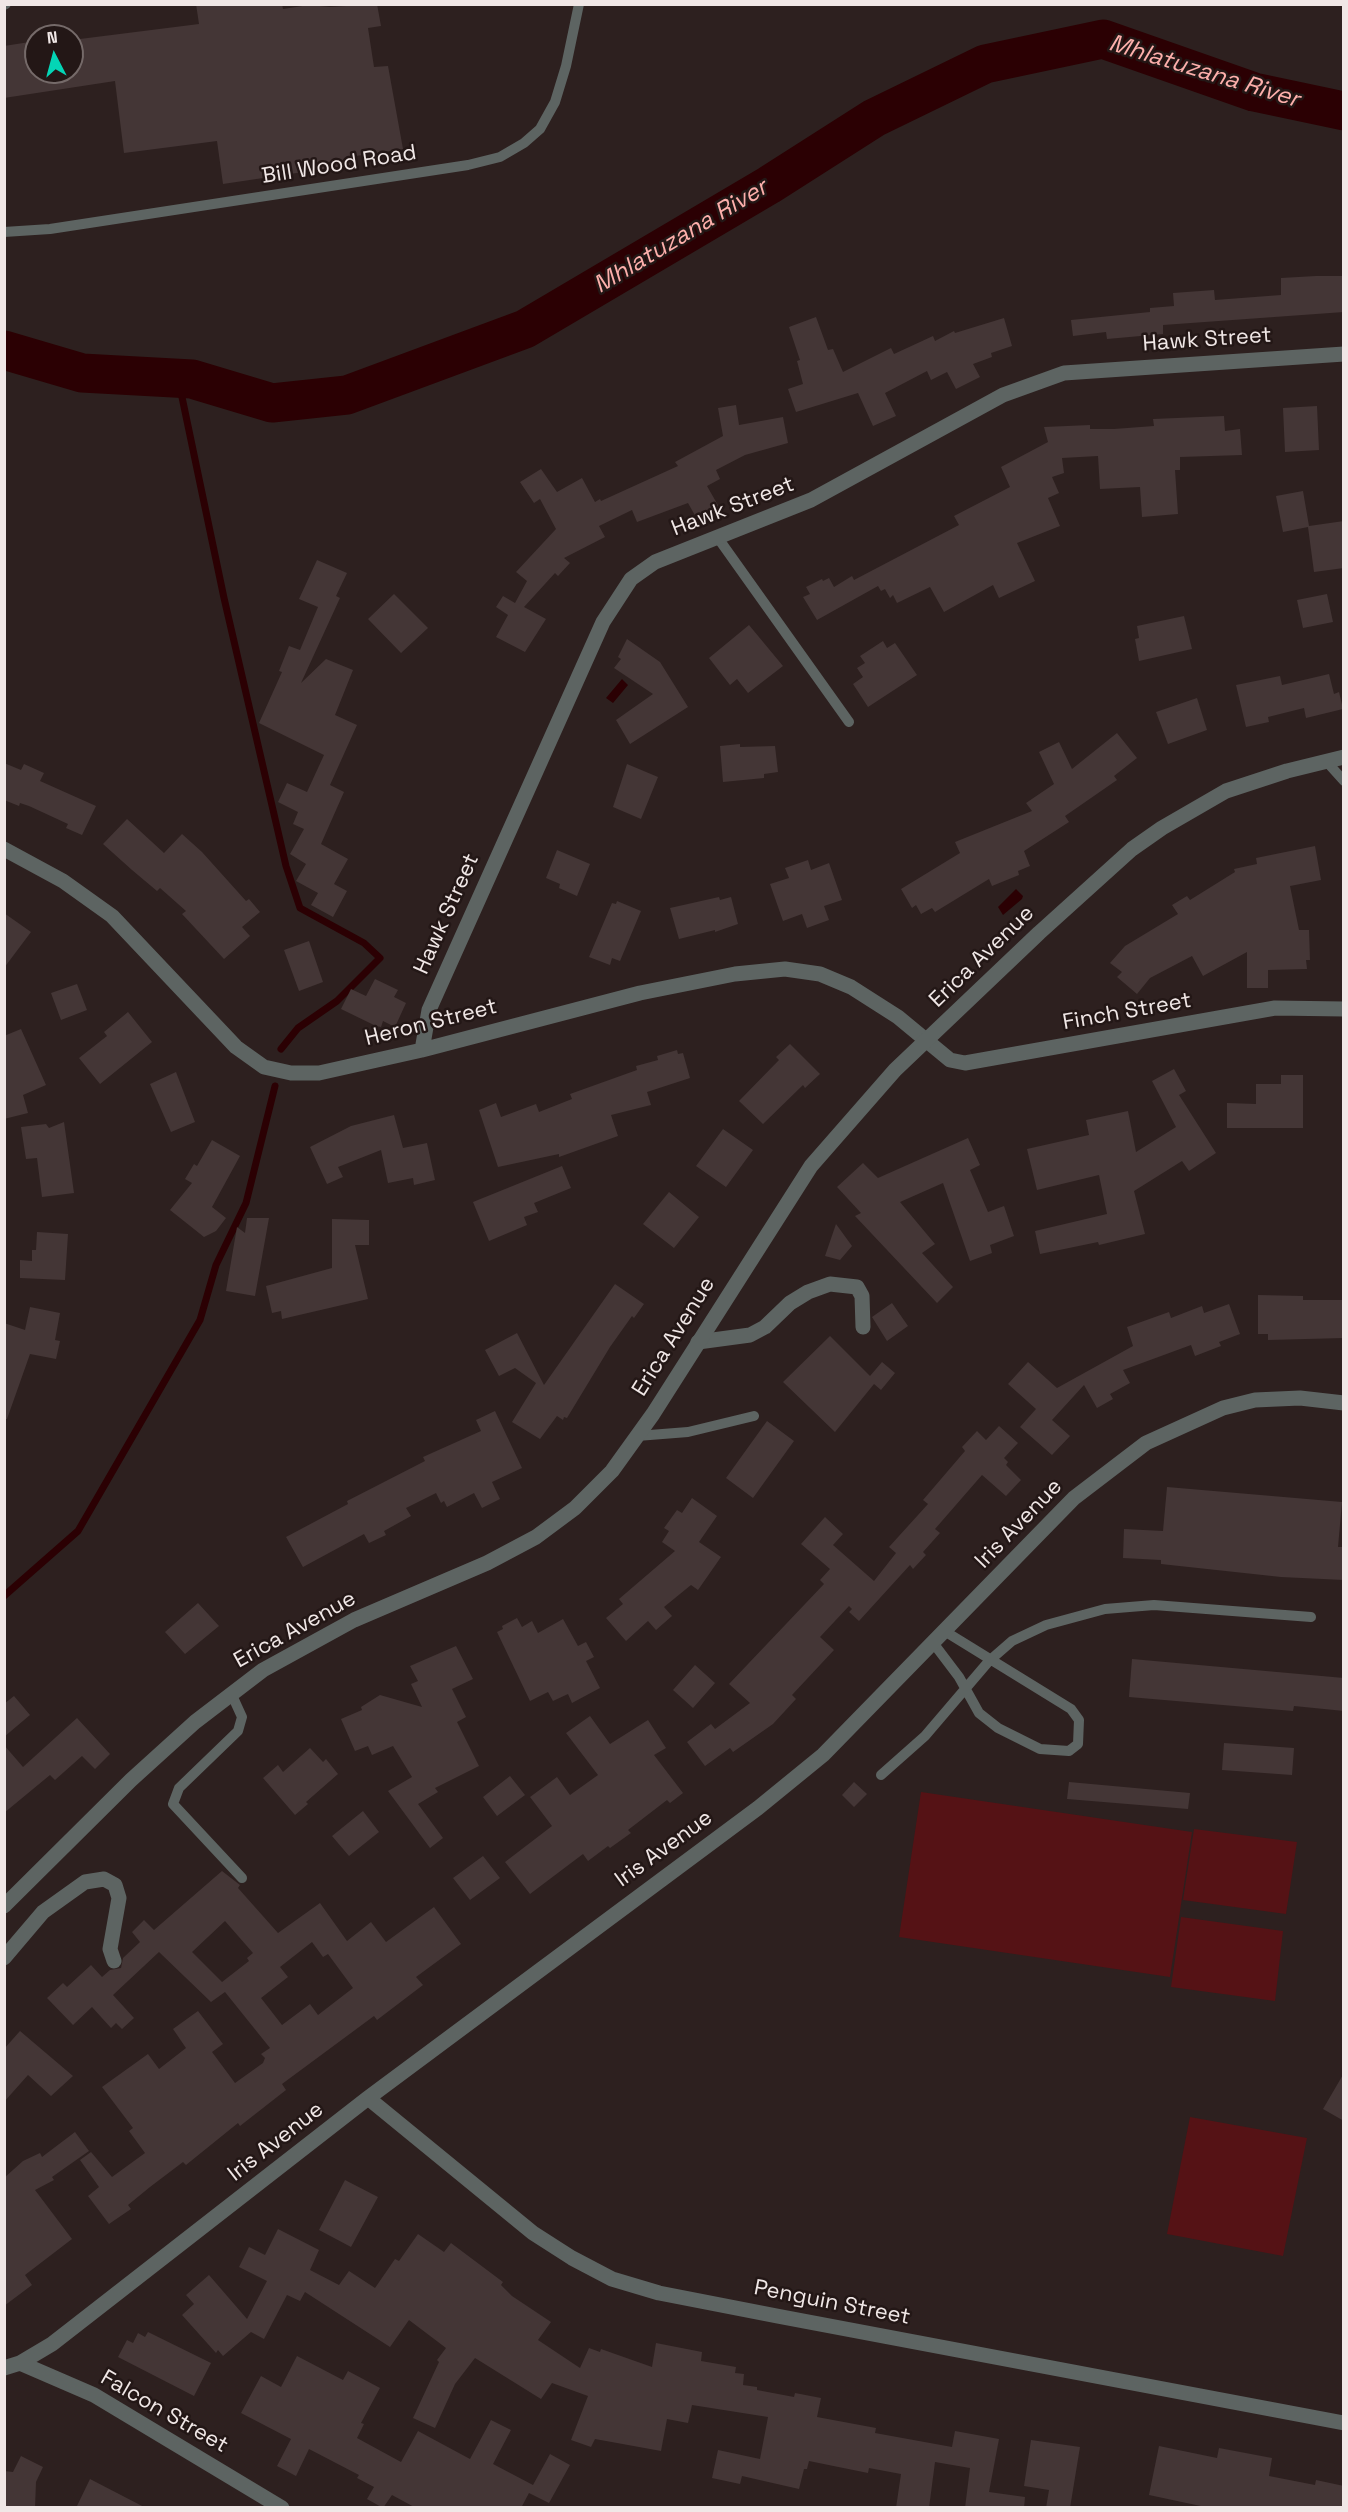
<!DOCTYPE html>
<html>
<head>
<meta charset="utf-8">
<style>
  body { margin:0 }
  #map { position:relative; width:1348px; height:2512px; overflow:hidden; background:#2d201f; font-family:"Space Grotesk",sans-serif }
  canvas { display:block }
  .frame { position:absolute; inset:0; border:6px solid #f0e7e6; pointer-events:none }
  .north { position:absolute; left:24px; top:24px; width:60px; height:60px; box-sizing:border-box; background:#231716; border:2px solid #756a69; border-radius:50%; rotate:354deg; font-size:16px; font-weight:700; line-height:24px; text-align:center; color:#f0e7e6 }
  .north::after { content:''; display:block; margin:auto; width:21px; height:27px; background:#04d5b6; clip-path:polygon(50% 0,100% 100%,50% 72%,0 100%) }
</style>
</head>
<body>
<div id="map">
<canvas width="1348" height="2512"></canvas>
<div class="frame"></div>
<div class="north">N</div>
</div>
<script>
const ctx = document.querySelector('canvas').getContext('2d');
ctx.lineJoin = 'round';
function fillPath(path, color) { ctx.fillStyle = color; ctx.fill(path, 'evenodd'); }
const shape = rows => new Path2D(rows.map(r => 'M' + r).join(''));
function stroke(path, color, width, dash) { ctx.strokeStyle = color; ctx.lineWidth = width; ctx.lineCap = dash ? 'butt' : 'round'; ctx.setLineDash(dash || []); ctx.stroke(path); }
function write(font, color, halo, rows, align = 'center') {
  ctx.font = font + ' "Space Grotesk",sans-serif'; ctx.lineWidth = 5; ctx.setLineDash([]); ctx.textBaseline = 'middle'; ctx.strokeStyle = halo; ctx.fillStyle = color; for (const [text, x, y, turn = 0] of rows) {
    ctx.save(); ctx.translate(x, y); ctx.rotate((+turn || 0) * Math.PI / 180); ctx.textAlign = isNaN(turn) ? turn : align; if (halo) ctx.strokeText(text, 0, 0); ctx.fillText(text, 0, 0); ctx.restore();
  }
}
const green = shape([
  [921,1792,1192,1832,1170,1977,899,1937],
  [1194,1829,1297,1842,1286,1914,1183,1900],
  [1181,1917,1283,1931,1275,2001,1171,1987],
  [1190,2117,1307,2138,1283,2256,1167,2234]
]);
const water = shape([
  [622,679,628,685,613,703,606,698],
  [1016,889,1023,896,1022,899,1003,915,998,907]
]);
const stream = shape([
  [178,378,224,598,286,866,300,908,364,943,380,958,337,1001,298,1028,281,1049],
  [4,1596,78,1531,200,1320,216,1265,246,1203,275,1086]
]);
const river = shape([
  [4,350,82,373,192,379,272,403,347,395,525,329,769,185,874,118,985,64,1103,39,1254,92,1344,111]
]);
const building = shape([
  [196,4,282,4,283,9,309,5,330,7,377,4,381,26,368,28,374,67,388,66,403,149,349,157,350,165,223,184,217,141,124,153,115,81,4,98,4,46,36,41,36,72,72,72,72,40,199,24],
  [1316,276,1344,276,1344,312,1163,325,1163,334,1107,339,1106,332,1073,336,1071,320,1150,312,1150,308,1174,306,1173,293,1214,290,1215,300,1281,295,1281,278],
  [816,317,828,350,833,349,843,372,891,348,894,354,933,336,935,341,954,331,955,333,1004,318,1012,346,991,353,992,357,973,364,980,377,956,389,947,372,931,380,927,371,885,393,896,416,873,426,858,393,796,412,788,389,803,384,797,361,800,360,789,327],
  [736,405,739,425,783,417,788,443,745,455,716,470,720,479,707,486,719,507,697,519,688,503,637,522,632,510,599,526,605,537,564,558,570,563,558,576,555,573,524,607,546,619,525,652,496,637,508,615,496,607,503,596,515,603,527,581,516,572,556,529,540,499,534,503,520,482,541,469,557,492,582,478,595,502,600,499,601,501,678,466,675,462,723,436,718,408],
  [1317,406,1319,450,1285,452,1283,408],
  [1224,416,1225,431,1240,429,1242,455,1180,457,1180,470,1175,470,1178,514,1142,517,1140,487,1100,489,1098,456,1062,458,1064,473,1052,477,1059,493,1048,498,1060,526,1017,543,1035,581,999,598,993,585,944,612,930,587,897,603,893,595,890,598,885,589,881,591,878,586,817,620,803,597,810,594,806,587,822,579,823,581,829,578,834,587,852,576,854,580,959,525,954,516,1010,487,1001,467,1048,442,1044,427,1090,425,1090,429,1114,429,1154,426,1153,419],
  [1303,491,1309,526,1344,521,1344,568,1314,572,1308,527,1283,532,1276,496],
  [317,560,347,573,336,596,340,598,301,683,326,659,353,670,335,715,357,725,330,785,344,792,321,844,348,859,334,884,347,891,333,917,311,905,318,893,296,881,306,864,290,854,304,829,293,824,298,812,278,802,287,783,307,792,324,755,259,723,282,672,279,671,289,646,300,650,318,607,299,599],
  [394,594,428,628,401,653,368,619],
  [1327,594,1333,622,1303,628,1297,600],
  [1184,616,1192,649,1139,661,1135,639,1139,638,1137,626],
  [749,625,783,666,748,693,737,679,730,685,709,658],
  [627,639,660,662,688,707,630,744,616,720,653,694,614,668,621,659,618,657],
  [883,641,887,648,895,643,917,675,868,707,853,684,863,677,857,668,865,663,860,656],
  [1329,674,1334,694,1339,692,1343,709,1306,718,1304,708,1268,717,1269,722,1246,727,1236,685,1280,676,1282,685],
  [1197,698,1207,730,1168,744,1156,712],
  [1117,733,1137,758,1114,776,1117,780,1065,816,1069,822,1024,851,1030,866,1018,871,1019,875,992,886,989,879,935,912,932,908,921,914,916,905,912,908,901,889,960,853,955,842,1032,811,1026,803,1054,784,1039,752,1059,742,1072,769],
  [740,744,740,747,775,746,778,772,764,774,764,778,723,782,720,746],
  [4,763,21,770,24,764,44,773,40,781,96,806,82,835,66,828,68,824,29,806,20,803,19,806,4,800],
  [627,764,658,777,641,819,613,807],
  [127,819,164,853,182,834,202,852,246,901,249,899,260,912,242,927,250,936,224,959,182,914,186,911,160,888,157,891,132,870,103,844],
  [1315,846,1321,880,1290,886,1299,930,1309,930,1310,960,1306,960,1307,969,1268,970,1268,988,1247,988,1247,952,1203,976,1192,956,1150,978,1137,994,1117,977,1122,972,1110,963,1125,946,1178,914,1172,905,1187,896,1190,900,1235,872,1234,869,1257,864,1256,858],
  [557,850,590,864,577,896,559,888,560,884,546,878],
  [808,860,811,870,829,863,842,900,824,906,829,920,807,928,802,914,783,921,770,884,789,878,785,868],
  [719,897,720,900,731,897,738,924,715,932,715,930,679,939,670,908],
  [617,901,641,911,620,961,612,958,610,965,589,957,612,903,616,904],
  [4,913,31,932,4,968],
  [309,941,323,982,299,991,284,950],
  [375,979,398,990,394,997,406,1003,395,1027,383,1021,381,1027,376,1026,341,1009,351,989,366,996],
  [77,984,87,1010,61,1020,51,993],
  [128,1012,152,1042,100,1084,79,1058,107,1036,104,1032],
  [21,1029,46,1085,23,1095,28,1113,4,1119,4,1036],
  [790,1044,820,1074,805,1088,803,1085,763,1124,739,1101,779,1060,776,1057],
  [677,1050,678,1054,683,1053,690,1078,647,1092,651,1105,611,1115,618,1136,559,1157,559,1154,498,1167,479,1110,496,1103,501,1117,536,1104,539,1112,572,1099,570,1094,637,1070,636,1066,658,1060,657,1056],
  [1174,1069,1186,1091,1179,1095,1216,1153,1189,1171,1182,1161,1134,1191,1145,1234,1099,1245,1098,1242,1040,1254,1035,1231,1107,1214,1099,1175,1037,1190,1027,1149,1089,1135,1086,1120,1128,1111,1136,1152,1176,1127,1152,1081],
  [176,1072,195,1122,171,1132,150,1084],
  [1281,1075,1303,1075,1303,1128,1227,1128,1227,1103,1256,1104,1256,1084,1281,1084],
  [394,1115,403,1148,427,1143,435,1180,414,1185,413,1178,388,1183,381,1150,338,1167,343,1177,327,1184,310,1147,351,1126],
  [64,1122,74,1193,42,1197,37,1158,26,1159,21,1127,46,1124,49,1128],
  [723,1129,753,1150,726,1187,696,1166],
  [968,1138,980,1165,970,1170,988,1212,1004,1206,1014,1236,990,1245,992,1253,970,1261,943,1183,900,1202,935,1244,922,1253,953,1287,937,1303,855,1216,861,1213,837,1187,863,1163,878,1178],
  [212,1140,240,1156,212,1207,226,1218,216,1231,204,1237,170,1210,192,1183,185,1179,194,1164,197,1166],
  [562,1166,571,1188,534,1203,538,1212,524,1217,527,1225,489,1241,473,1202],
  [669,1192,699,1217,674,1248,643,1224],
  [247,1218,269,1218,255,1296,226,1291,237,1227,245,1233],
  [332,1219,369,1220,369,1245,355,1245,368,1299,282,1319,281,1311,272,1313,266,1286,332,1268],
  [836,1224,852,1246,840,1260,825,1256],
  [37,1232,68,1234,65,1280,20,1278,20,1260,32,1261,32,1250,36,1250],
  [615,1284,644,1304,634,1318,632,1316,610,1347,567,1418,564,1417,563,1420,557,1416,540,1439,512,1422,536,1383,515,1368,499,1376,485,1350,517,1333,544,1385],
  [1258,1295,1303,1296,1303,1300,1344,1300,1344,1338,1268,1340,1268,1334,1258,1334],
  [892,1303,908,1326,887,1341,872,1317],
  [1229,1304,1240,1334,1219,1342,1221,1346,1195,1356,1191,1345,1123,1370,1130,1383,1110,1394,1113,1399,1097,1408,1084,1385,1052,1420,1070,1436,1052,1455,1020,1427,1036,1409,1008,1384,1028,1362,1057,1388,1133,1346,1127,1327,1169,1312,1171,1318,1202,1306,1204,1313],
  [30,1307,60,1313,55,1340,60,1341,56,1359,30,1354,7,1419,4,1419,4,1323,25,1330],
  [830,1336,870,1376,882,1362,895,1373,881,1390,874,1384,835,1432,783,1382],
  [495,1411,522,1468,492,1482,500,1499,482,1508,474,1493,447,1507,444,1501,441,1503,436,1493,406,1508,411,1516,384,1531,386,1535,369,1543,364,1534,303,1567,286,1537,348,1504,347,1501,425,1461,423,1457,481,1431,476,1420],
  [767,1421,794,1441,753,1498,726,1478],
  [999,1426,1018,1443,1004,1458,1008,1462,1006,1465,1021,1480,1006,1496,982,1475,935,1529,940,1533,923,1552,926,1555,913,1569,910,1565,859,1621,849,1612,852,1609,849,1606,820,1637,834,1650,792,1695,796,1699,773,1724,733,1752,730,1748,705,1766,687,1742,711,1724,715,1729,750,1703,729,1684,824,1584,820,1580,830,1569,801,1544,825,1517,843,1534,833,1545,874,1581,896,1553,889,1547,928,1504,923,1500,965,1451,962,1447,977,1431,986,1440],
  [1167,1487,1342,1502,1338,1547,1344,1547,1344,1580,1281,1577,1161,1564,1161,1560,1123,1558,1124,1529,1163,1531],
  [692,1498,717,1516,699,1542,721,1557,698,1590,691,1585,664,1607,672,1616,656,1630,648,1621,626,1641,606,1618,623,1604,619,1599,675,1551,662,1542,669,1531,664,1528,677,1510,682,1513],
  [198,1603,219,1626,185,1654,165,1632],
  [517,1618,522,1627,532,1621,538,1633,563,1619,578,1646,586,1642,594,1657,586,1661,600,1688,572,1703,568,1694,553,1701,548,1692,530,1701,497,1632,503,1629,502,1626],
  [456,1646,473,1679,452,1689,466,1717,457,1722,479,1766,435,1788,438,1792,418,1804,443,1838,430,1848,388,1791,412,1777,393,1746,372,1755,368,1746,355,1751,341,1719,362,1710,361,1707,380,1695,422,1707,411,1684,418,1681,410,1666],
  [1132,1659,1344,1678,1344,1711,1294,1706,1293,1711,1129,1697],
  [695,1665,715,1683,693,1708,673,1690],
  [14,1696,30,1715,4,1737,4,1704],
  [590,1716,610,1744,648,1720,666,1748,654,1755,683,1793,670,1803,667,1800,628,1830,631,1833,610,1848,608,1846,588,1861,583,1854,530,1894,505,1862,552,1826,530,1797,557,1777,570,1795,598,1775,566,1733],
  [77,1718,110,1754,95,1769,82,1756,55,1780,50,1775,4,1813,4,1745,23,1767],
  [1224,1743,1294,1748,1292,1775,1222,1770],
  [310,1748,323,1762,326,1759,338,1774,306,1802,308,1804,295,1815,263,1778,278,1765,283,1772],
  [510,1776,525,1795,497,1816,483,1797],
  [854,1782,867,1794,854,1807,842,1795],
  [1069,1782,1190,1793,1188,1809,1067,1799],
  [363,1811,379,1832,349,1856,332,1836],
  [483,1856,500,1878,470,1900,453,1878],
  [222,1871,240,1885,238,1888,278,1933,320,1903,347,1941,371,1922,386,1942,434,1907,461,1944,416,1977,423,1985,377,2020,374,2016,282,2084,286,2090,240,2126,238,2123,186,2165,183,2162,150,2187,128,2205,131,2209,109,2224,88,2196,99,2187,80,2160,91,2152,112,2177,145,2153,129,2131,133,2128,102,2087,148,2054,159,2069,186,2048,173,2029,198,2011,223,2044,212,2052,235,2083,263,2063,265,2058,261,2054,270,2048,225,1992,211,2002,159,1952,113,1995,134,2018,122,2029,116,2023,111,2028,92,2007,73,2025,47,1998,63,1983,67,1987,91,1965,102,1977,110,1970,121,1968,123,1958,140,1942,132,1932,144,1920,154,1930],
  [225,1921,253,1953,247,1958,249,1961,222,1982,192,1952],
  [312,1942,323,1957,328,1954,353,1988,318,2015,310,2004,282,2025,261,1998,288,1977,280,1967],
  [20,2031,73,2076,51,2096,28,2075,4,2102,4,2049],
  [1344,2073,1344,2121,1323,2109],
  [75,2132,89,2151,52,2177,54,2180,35,2190,72,2239,25,2275,32,2285,4,2306,4,2178,23,2161,40,2153,42,2157],
  [345,2180,378,2197,351,2247,319,2230],
  [278,2229,319,2250,310,2270,339,2285,349,2271,375,2288,395,2259,399,2261,418,2234,444,2252,451,2243,503,2282,501,2285,512,2296,551,2322,538,2340,580,2368,589,2348,600,2352,601,2349,652,2367,656,2343,702,2352,701,2361,736,2367,735,2373,744,2374,743,2385,757,2387,757,2390,794,2397,795,2393,821,2398,817,2417,876,2428,875,2433,952,2447,955,2431,999,2439,989,2492,1025,2497,1024,2508,965,2508,970,2468,935,2462,929,2508,896,2508,901,2474,869,2468,868,2473,809,2461,807,2469,804,2469,799,2489,742,2476,740,2484,712,2478,718,2450,760,2459,768,2417,692,2405,688,2423,667,2419,661,2451,595,2439,591,2447,571,2440,588,2396,552,2383,541,2399,475,2358,455,2384,435,2428,413,2418,439,2362,437,2360,446,2348,409,2320,390,2347,305,2292,300,2301,287,2295,264,2339,251,2332,223,2356,218,2350,216,2353,182,2315,194,2304,186,2295,209,2275,247,2319,267,2281,239,2267,249,2247,265,2255],
  [148,2332,211,2363,194,2396,118,2357,127,2340,133,2343,138,2333,145,2337],
  [297,2356,343,2380,348,2371,380,2388,361,2423,364,2424,357,2438,401,2462,418,2431,470,2459,491,2420,511,2430,493,2464,533,2485,550,2454,570,2465,549,2503,529,2493,521,2508,416,2508,392,2495,383,2508,367,2499,374,2487,357,2478,359,2475,309,2449,296,2476,277,2466,291,2439,241,2413,261,2376,281,2387],
  [1031,2440,1080,2447,1070,2508,1046,2508,1049,2490,1024,2486],
  [1159,2446,1217,2458,1219,2448,1272,2458,1269,2476,1315,2485,1316,2480,1344,2486,1344,2508,1210,2508,1149,2495],
  [21,2456,43,2467,36,2482,35,2508,4,2508,4,2471,13,2472],
  [90,2479,146,2508,76,2508]
]);
const service = shape([
  [4,5,6,4],
  [4,232,50,229,468,165,500,157,524,143,540,129,555,102,566,66,579,4],
  [718,538,849,722],
  [1326,761,1344,781],
  [637,1436,688,1432,754,1416],
  [934,1644,959,1677,979,1713,998,1728,1040,1749,1069,1751,1078,1744,1079,1720,1071,1709,946,1632],
  [231,1693,242,1717,238,1731,179,1788,173,1804,242,1878],
  [881,1775,925,1736,989,1661,1012,1641,1046,1625,1105,1609,1154,1605,1311,1617]
]);
const minor = shape([
  [4,849,63,881,112,916,236,1047,264,1067,291,1073,319,1073,422,1050,640,993,735,974,785,969,820,974,851,987,898,1017,950,1060,965,1063,1275,1008,1344,1009],
  [422,1050,429,1010,603,622,631,579,655,562,811,500,1003,395,1064,373,1344,354],
  [698,1342,750,1335,765,1327,790,1303,808,1292,830,1284,857,1287,862,1296,863,1327],
  [4,1958,43,1912,85,1882,104,1879,115,1885,119,1898,110,1949,114,1961],
  [368,2098,533,2233,572,2258,612,2279,659,2293,777,2316,1344,2423],
  [20,2363,94,2395,282,2508],
  [4,2368,20,2363,52,2344,368,2098,758,1808,823,1755,1074,1498,1146,1443,1223,1408,1255,1400,1300,1398,1344,1403]
]);
const tertiary = shape([
  [4,1906,131,1780,195,1722,263,1670,354,1620,487,1563,536,1537,575,1508,612,1471,653,1414,811,1166,895,1070,1039,933,1132,849,1162,828,1226,791,1287,771,1344,757]
]);
const streetNames = [
  ["Bill Wood Road",339,165,-9],
  ["Hawk Street",1207,340,-4],
  ["Hawk Street",733,507,-21],
  ["Hawk Street",447,914,-66],
  ["Erica Avenue",982,957,-44],
  ["Finch Street",1127,1012,-10],
  ["Heron Street",431,1023,-14],
  ["Erica Avenue",674,1337,-58],
  ["Iris Avenue",1019,1524,-46],
  ["Erica Avenue",295,1630,-29],
  ["Iris Avenue",664,1849,-36],
  ["Iris Avenue",276,2142,-38],
  ["Penguin Street",832,2303,11],
  ["Falcon Street",164,2412,30]
];
const waterNames = [
  ["Mhlatuzana River",1204,72,17],
  ["Mhlatuzana River",681,237,-31]
];
fillPath(green, '#551215');
fillPath(water, '#2b0003');
stroke(stream, '#2b0003', 7);
stroke(river, '#2b0003', 39);
fillPath(building, '#443636');
stroke(service, '#5d6462', 10);
stroke(minor, '#5d6462', 15);
stroke(tertiary, '#5d6462', 15);
write('22px', '#f0e7e6', '#231716', streetNames);
write('italic 24px', '#fdafab', '#231716', waterNames);
</script>
</body>
</html>
